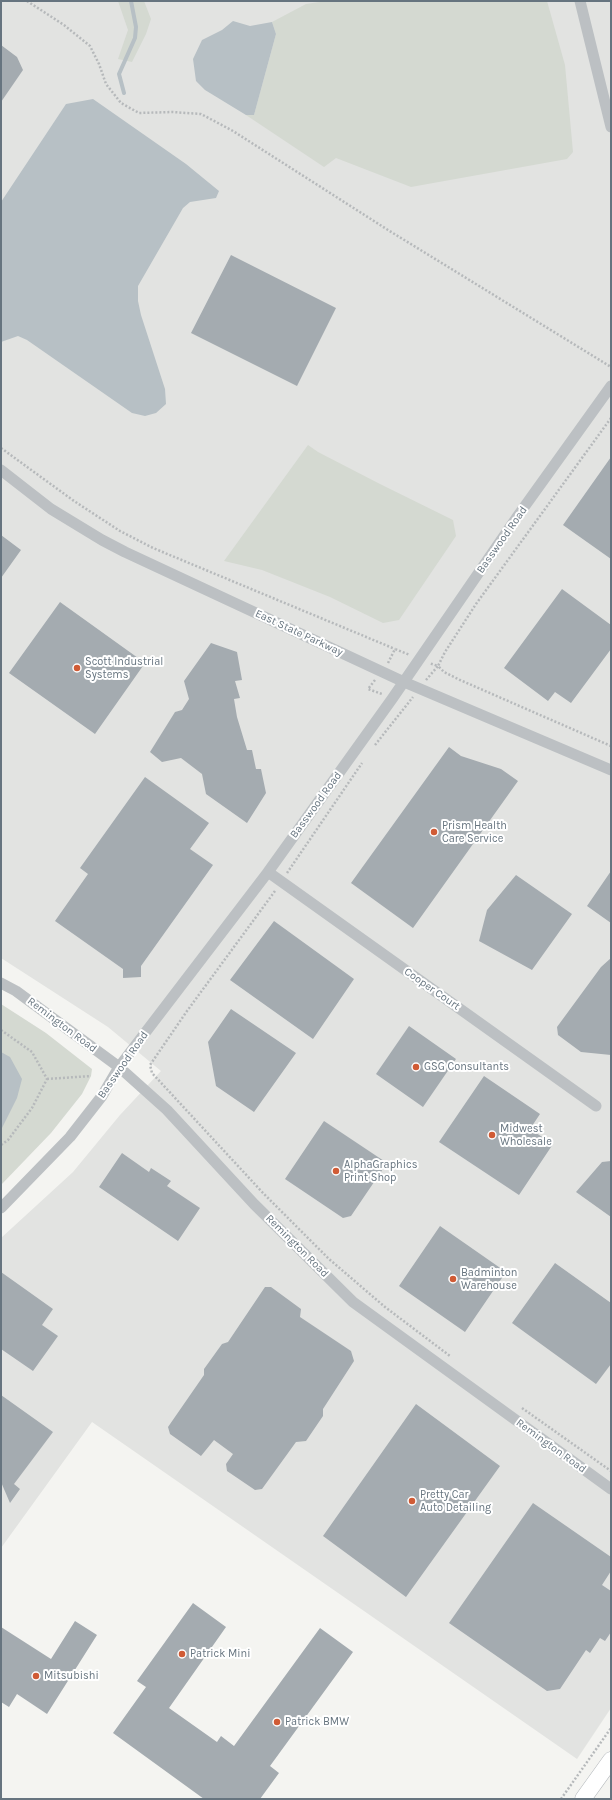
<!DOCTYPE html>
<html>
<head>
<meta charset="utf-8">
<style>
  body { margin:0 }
  #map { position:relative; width:612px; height:1800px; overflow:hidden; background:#f4f4f1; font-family:Karla,sans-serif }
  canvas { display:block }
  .frame { position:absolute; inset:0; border:2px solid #66747f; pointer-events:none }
</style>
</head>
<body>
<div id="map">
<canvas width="612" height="1800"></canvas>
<div class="frame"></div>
</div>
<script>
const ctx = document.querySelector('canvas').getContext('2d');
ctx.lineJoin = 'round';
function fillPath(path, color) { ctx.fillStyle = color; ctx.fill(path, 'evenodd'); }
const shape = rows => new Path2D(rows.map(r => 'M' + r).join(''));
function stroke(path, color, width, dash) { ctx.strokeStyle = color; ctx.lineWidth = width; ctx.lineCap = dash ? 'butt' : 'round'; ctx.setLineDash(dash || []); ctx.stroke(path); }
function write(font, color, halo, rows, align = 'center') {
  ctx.font = font + ' Karla,sans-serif'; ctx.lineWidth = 4; ctx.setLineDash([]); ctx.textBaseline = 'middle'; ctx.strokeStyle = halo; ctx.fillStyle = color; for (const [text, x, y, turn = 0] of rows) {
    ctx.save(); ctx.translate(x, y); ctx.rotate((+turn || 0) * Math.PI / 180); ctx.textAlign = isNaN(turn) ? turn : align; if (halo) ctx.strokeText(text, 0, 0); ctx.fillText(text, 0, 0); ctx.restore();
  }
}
const built = shape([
  [1,1,611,1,611,1708,577,1759,92,1422,1,1548,1,1238,73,1172,120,1115,161,1071,108,1027,1,958]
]);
const green = shape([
  [118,1,144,1,151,19,146,34,132,62,118,59,128,30],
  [326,1,547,1,565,65,573,152,567,159,411,187,336,158,324,167,246,115,254,115,276,34,272,22,306,4],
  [308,445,318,452,380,484,453,520,456,536,399,620,383,623,330,597,262,570,224,561],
  [1,1004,46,1033,92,1069,91,1076,82,1094,51,1133,1,1185]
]);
const water = shape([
  [233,21,250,26,272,22,276,34,254,115,246,115,205,90,196,81,193,59,202,40,222,30],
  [93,99,186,164,219,191,216,198,190,202,183,208,138,286,138,301,141,315,165,389,166,404,156,413,145,416,132,413,27,340,18,336,1,342,1,202,66,104],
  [1,1052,10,1057,22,1079,17,1098,1,1130]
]);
const stream = shape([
  [124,93,119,74,135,38,136,27,131,1]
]);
const building = shape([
  [1,45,17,57,23,70,1,102],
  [231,255,336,308,297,386,191,333],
  [611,457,611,559,563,525],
  [1,535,21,550,1,578],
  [562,589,611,625,611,649,571,703,555,692,548,701,504,668],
  [60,602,145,663,95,734,9,673],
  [211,643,237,652,242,680,235,681,240,698,234,699,237,717,247,750,252,750,256,769,261,769,266,793,247,823,206,794,202,774,181,758,162,762,150,752,175,712,182,710,189,699,184,681],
  [449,747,461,756,501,769,518,781,413,928,351,883],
  [145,777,209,823,190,849,213,865,141,966,141,977,123,978,123,969,55,921,88,874,80,868],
  [611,871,611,923,587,906],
  [516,875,572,914,532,970,479,941,487,910],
  [274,921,354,979,313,1039,230,980],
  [611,958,611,1055,581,1052,558,1035,557,1027,601,967],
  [231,1009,296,1053,254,1112,216,1086,208,1042],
  [409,1026,456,1059,423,1107,376,1074],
  [484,1076,540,1114,530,1129,553,1144,519,1195,439,1142],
  [324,1121,387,1163,351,1216,343,1218,285,1179],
  [122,1153,149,1172,151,1168,171,1181,167,1186,200,1208,178,1241,99,1187],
  [611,1161,611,1217,576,1192,602,1162],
  [440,1226,506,1272,465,1332,399,1286],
  [555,1263,611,1303,611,1364,596,1384,512,1323],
  [1,1272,53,1309,42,1325,58,1336,33,1371,1,1349],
  [265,1287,271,1287,301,1309,300,1317,351,1351,354,1361,323,1409,323,1416,306,1441,296,1442,262,1489,255,1490,227,1471,226,1464,233,1454,214,1440,201,1456,170,1434,168,1427,204,1375,204,1369,222,1344,228,1342],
  [1,1395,53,1432,14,1484,20,1489,10,1503,1,1482],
  [416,1404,500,1466,406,1597,323,1536],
  [533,1503,611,1557,611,1571,602,1585,611,1591,611,1632,605,1641,600,1638,590,1653,586,1650,560,1689,547,1691,449,1623],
  [193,1603,226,1627,169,1708,217,1742,221,1736,234,1746,320,1628,353,1652,270,1766,279,1773,260,1799,204,1799,113,1733,146,1687,137,1681],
  [75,1621,97,1635,47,1714,17,1694,9,1707,1,1702,1,1627,51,1659]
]);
const path = shape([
  [27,1,64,25,90,46,99,64,106,84,121,103,139,113,172,112,201,114,233,131,388,230,611,367],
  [611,418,476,604,445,652,438,666,444,672,460,680,611,746],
  [1,448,74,501,120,531,153,548,395,649],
  [388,663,395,649,410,655],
  [375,680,368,689,382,694],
  [426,680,438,666,429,663],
  [375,745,413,697],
  [287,873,362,763],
  [275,891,187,1011,150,1065,152,1073,263,1193,329,1259,385,1307,450,1356],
  [1,1030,32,1052,47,1079,32,1108,8,1140,1,1145],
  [47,1079,91,1076],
  [522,1408,611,1471],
  [561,1799,611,1728]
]);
const street = shape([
  [580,1,611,127],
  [1,470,51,509,102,540,125,552,404,682,611,770],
  [268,872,596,1106],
  [1,983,16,991,119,1067,167,1110,254,1204,353,1302,611,1489],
  [1,1208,70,1137,102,1096,119,1067,268,872,392,699,517,517,611,386]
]);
const secondary = shape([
  [583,1799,611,1760]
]);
const markers = [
  [77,668,4,"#d05b35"],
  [434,832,4,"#d05b35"],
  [416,1067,4,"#d05b35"],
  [492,1135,4,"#d05b35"],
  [336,1171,4,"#d05b35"],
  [453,1279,4,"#d05b35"],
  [412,1501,4,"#d05b35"],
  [182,1654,4,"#d05b35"],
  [36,1676,4,"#d05b35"],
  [277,1722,4,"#d05b35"]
];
const streetNames = [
  ["Basswood Road",502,540,-55],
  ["East State Parkway",299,633,25],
  ["Basswood Road",316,805,-54],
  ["Cooper Court",432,989,35],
  ["Remington Road",62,1025,37],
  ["Basswood Road",123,1065,-55],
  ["Remington Road",297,1246,45],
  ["Remington Road",551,1446,36]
];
const poiNames = [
  ["Scott Industrial",85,662],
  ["Systems",85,675],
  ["Prism Health",442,826],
  ["Care Service",442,839],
  ["GSG Consultants",424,1067],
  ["Midwest",500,1129],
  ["Wholesale",500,1142],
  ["AlphaGraphics",344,1165],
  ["Print Shop",344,1178],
  ["Badminton",461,1273],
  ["Warehouse",461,1286],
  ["Pretty Car",420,1495],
  ["Auto Detailing",420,1508],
  ["Patrick Mini",190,1654],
  ["Mitsubishi",44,1676],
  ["Patrick BMW",285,1722]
];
fillPath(built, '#e2e3e1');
fillPath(green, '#d4d9d1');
fillPath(water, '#b7c0c5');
stroke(stream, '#b7c0c5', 4);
fillPath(building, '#a4abb0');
stroke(secondary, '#b1b5b9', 17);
stroke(path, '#b6b9bb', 2.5, [2, 2]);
stroke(street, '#bcc0c3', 11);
stroke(secondary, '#fff', 16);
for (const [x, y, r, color] of markers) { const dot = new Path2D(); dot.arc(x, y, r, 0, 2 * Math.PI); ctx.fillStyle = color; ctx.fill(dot); stroke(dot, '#fff', 1.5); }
write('11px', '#66747f', '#fff', streetNames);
write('11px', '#66747f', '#fff', poiNames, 'left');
</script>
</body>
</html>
